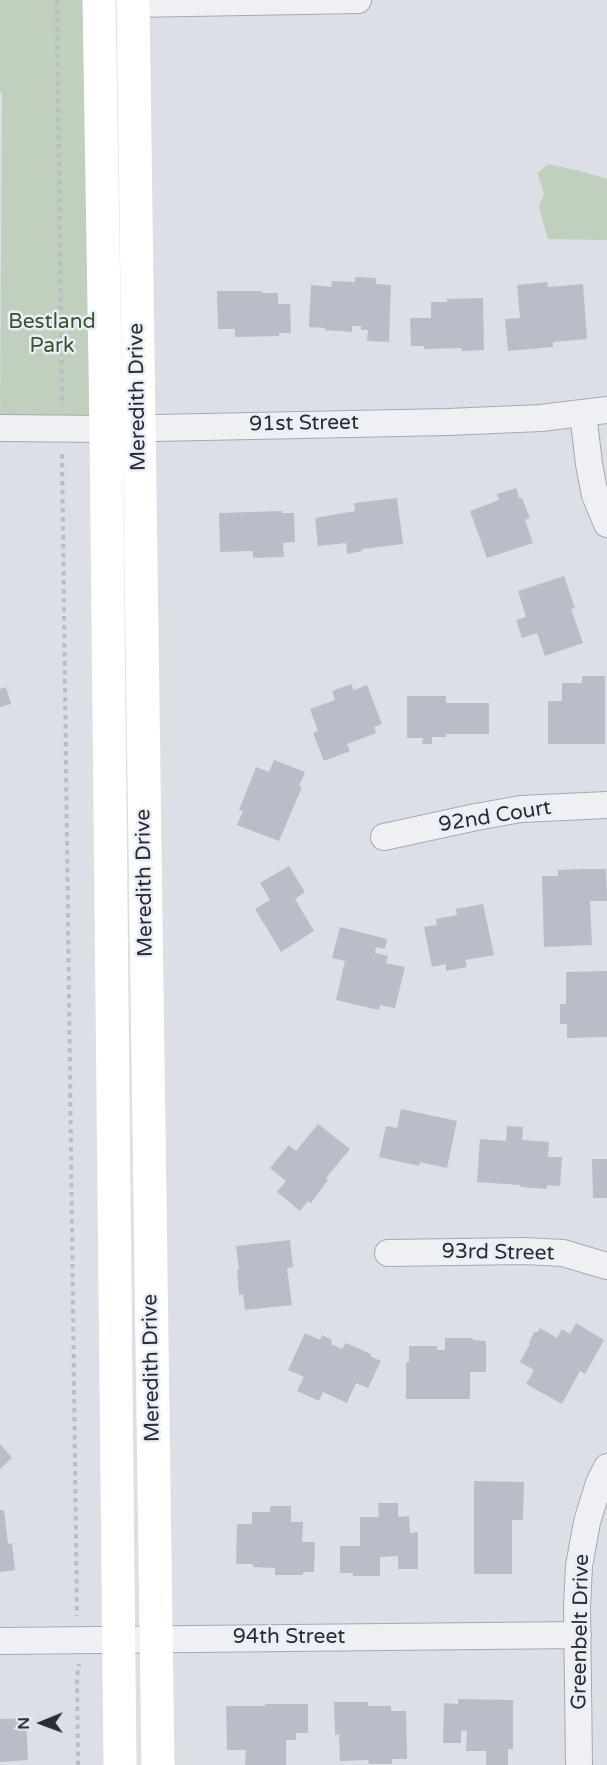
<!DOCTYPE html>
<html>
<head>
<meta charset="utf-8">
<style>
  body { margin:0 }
  #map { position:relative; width:607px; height:1765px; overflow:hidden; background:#dcdfe5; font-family:"Varela Round",sans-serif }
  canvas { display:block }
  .north { position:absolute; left:12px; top:1693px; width:60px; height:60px; -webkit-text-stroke:4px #ebeef3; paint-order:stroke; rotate:269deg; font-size:16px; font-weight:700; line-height:24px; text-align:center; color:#272c3b }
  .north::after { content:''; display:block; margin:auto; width:21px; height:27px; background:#272c3b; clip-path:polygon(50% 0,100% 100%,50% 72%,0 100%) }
</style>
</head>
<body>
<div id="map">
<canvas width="607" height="1765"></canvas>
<div class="north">N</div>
</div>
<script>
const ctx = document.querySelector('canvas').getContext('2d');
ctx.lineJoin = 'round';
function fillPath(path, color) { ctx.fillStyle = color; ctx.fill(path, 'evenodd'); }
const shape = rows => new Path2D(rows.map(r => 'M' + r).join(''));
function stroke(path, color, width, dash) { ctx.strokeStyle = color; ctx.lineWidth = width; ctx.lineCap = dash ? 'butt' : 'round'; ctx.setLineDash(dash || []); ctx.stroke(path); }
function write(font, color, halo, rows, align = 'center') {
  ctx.font = font + ' "Varela Round",sans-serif'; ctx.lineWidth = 5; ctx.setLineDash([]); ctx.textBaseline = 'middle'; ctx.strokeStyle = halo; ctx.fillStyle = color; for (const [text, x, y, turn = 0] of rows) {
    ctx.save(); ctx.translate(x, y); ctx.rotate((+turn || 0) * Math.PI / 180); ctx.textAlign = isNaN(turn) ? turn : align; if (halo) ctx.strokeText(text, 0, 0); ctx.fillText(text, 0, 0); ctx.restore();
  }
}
const green = shape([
  [0,0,99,0,106,429,0,428,2,94,0,91],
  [548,164,580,171,607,179,607,240,548,239,539,207,544,193,537,173]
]);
const building = shape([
  [355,277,376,278,376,284,391,285,389,342,367,341,368,330,361,330,361,326,352,326,352,332,325,330,325,328,309,327,311,285,331,287,332,281,355,282],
  [547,282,548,287,583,284,587,339,553,342,553,347,508,351,505,319,520,318,517,285],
  [217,291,262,291,262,293,278,293,278,304,290,304,291,333,279,333,279,336,235,337,235,329,218,329],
  [483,298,484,350,462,351,462,348,424,349,424,346,411,346,410,318,431,318,431,302,447,302,447,299],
  [516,488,519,498,522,498,530,518,525,520,533,543,487,558,470,511,499,500,497,494],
  [397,498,403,544,362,549,362,551,347,554,346,543,318,546,315,518,355,511,354,503],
  [282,511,282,513,294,513,295,542,283,543,284,557,253,558,253,551,220,552,219,513],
  [564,576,575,608,571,609,583,643,545,656,537,633,522,638,516,620,526,617,518,591],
  [582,676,605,676,605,744,548,744,548,701,562,701,562,683,582,683],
  [351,684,354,690,367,685,382,724,374,727,376,733,347,744,350,751,324,761,313,733,318,731,310,709,335,700,332,691],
  [6,687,11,704,0,707,0,689],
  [407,696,446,696,446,703,489,703,489,734,446,734,446,737,432,737,432,744,422,744,423,738,407,738],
  [274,760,305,772,299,786,302,787,279,841,237,825,243,811,239,810,256,767,269,772],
  [289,866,305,892,295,899,314,931,281,952,255,909,270,900,260,883],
  [582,869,606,869,607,901,590,901,592,945,544,947,542,876,558,876,558,870],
  [483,904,494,955,465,960,467,967,446,971,446,964,432,967,424,927,437,925,436,919,457,915,456,909],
  [340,927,387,939,385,949,376,947,375,953,388,956,386,963,405,967,395,1008,380,1005,379,1010,336,1000,345,961,332,958],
  [607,971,607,1037,567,1038,567,1024,560,1024,560,1004,566,1004,566,972],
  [401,1109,457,1121,447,1168,420,1162,419,1166,379,1157,386,1126,397,1128],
  [318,1124,350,1149,326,1178,328,1180,311,1203,308,1201,300,1211,277,1192,286,1181,270,1168,289,1145,296,1151],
  [507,1126,523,1127,522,1140,549,1142,548,1157,562,1157,560,1186,547,1185,547,1189,521,1187,520,1185,477,1182,480,1139,506,1141],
  [592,1159,607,1159,607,1198,593,1198],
  [290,1240,293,1267,287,1268,292,1305,245,1310,243,1294,239,1295,237,1270,239,1270,236,1246],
  [576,1323,604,1340,585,1374,580,1371,562,1404,526,1384,534,1370,520,1362,530,1344,529,1342,534,1332,538,1332,540,1328,557,1338,562,1329,570,1334],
  [305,1333,320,1340,322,1335,332,1340,331,1344,342,1349,346,1343,371,1354,370,1356,381,1361,368,1388,356,1383,347,1403,323,1392,319,1401,297,1391,304,1377,288,1370],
  [445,1338,473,1338,473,1340,486,1341,486,1372,470,1372,470,1399,406,1399,406,1362,409,1362,409,1346,437,1346,437,1350,445,1350],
  [0,1444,12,1458,0,1469],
  [474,1481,524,1482,523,1520,512,1520,512,1574,474,1574],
  [378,1503,398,1503,398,1517,409,1516,410,1533,418,1532,418,1569,398,1569,398,1556,380,1557,380,1576,353,1576,353,1573,340,1573,340,1546,360,1546,360,1517,379,1517],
  [270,1506,291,1506,291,1522,303,1522,302,1542,315,1542,314,1572,303,1572,303,1575,275,1575,275,1568,253,1567,253,1564,236,1564,237,1524,252,1524,252,1512,270,1512],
  [0,1510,4,1510,8,1544,12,1543,15,1570,0,1572],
  [458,1699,513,1700,513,1749,508,1749,508,1765,486,1765,486,1751,466,1751,467,1731,461,1731,461,1743,443,1743,444,1703,458,1704],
  [334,1702,368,1702,368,1706,391,1706,391,1711,406,1711,407,1759,392,1759,392,1764,369,1764,368,1760,340,1761,339,1734,335,1735],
  [265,1704,308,1704,308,1733,296,1733,296,1740,286,1740,286,1765,245,1765,246,1750,227,1750,226,1706,265,1706],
  [26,1718,28,1760,0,1762,0,1719]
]);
const path = shape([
  [57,0,62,404],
  [62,454,77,1616],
  [78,1765,77,1676,79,1664]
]);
const minor = shape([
  [133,4,358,0],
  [583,413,589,464,595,495,607,524],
  [0,428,106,429,448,422,541,418,607,410],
  [384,837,476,817,521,809,607,805],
  [388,1253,525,1251,563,1253,607,1266],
  [0,1641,578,1635],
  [579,1765,577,1606,579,1566,587,1522,599,1483,607,1467]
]);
const secondary = shape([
  [99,0,106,429,120,1765],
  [133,0,158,1765]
]);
const parkNames = [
  ["Bestland",52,322],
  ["Park",52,346]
];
const streetNames = [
  ["Meredith Drive",138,397,-91],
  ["91st Street",304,424,-1],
  ["92nd Court",495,817,-9],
  ["Meredith Drive",145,883,-91],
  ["93rd Street",498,1253,1],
  ["Meredith Drive",152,1368,-91],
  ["Greenbelt Drive",581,1632,-89],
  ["94th Street",289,1637]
];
fillPath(green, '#c0cfbe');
fillPath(building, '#babdc8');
stroke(minor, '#a6a9b2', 28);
stroke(path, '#bbbdc4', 4, [4.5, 4.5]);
stroke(minor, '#eff0f4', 26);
stroke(secondary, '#fff', 33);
write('21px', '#375535', '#ebeef3', parkNames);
write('21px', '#272c3b', '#ebeef3', streetNames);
</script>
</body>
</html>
